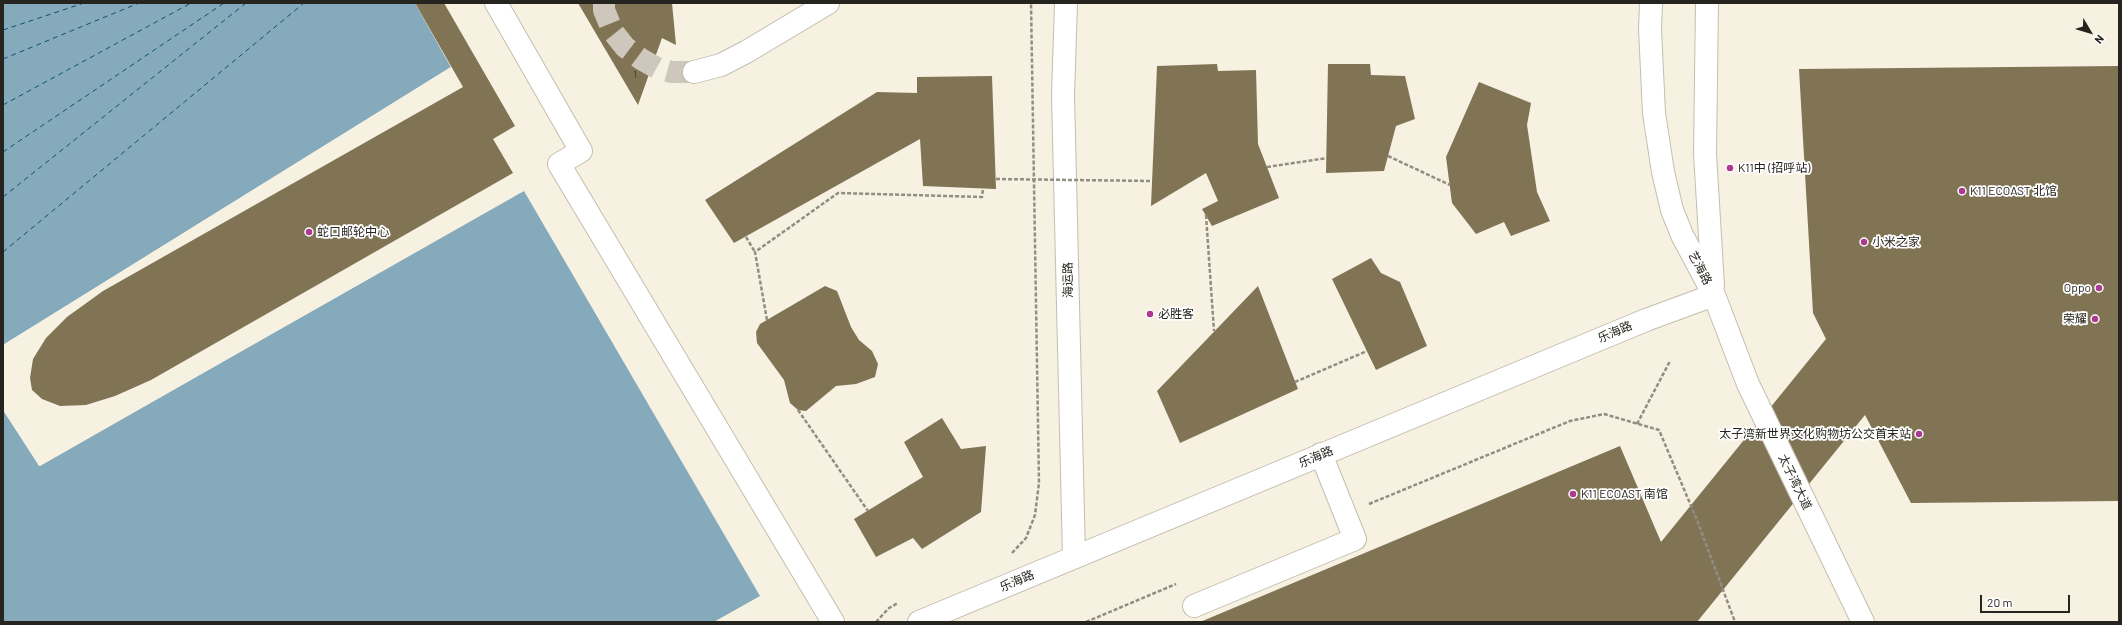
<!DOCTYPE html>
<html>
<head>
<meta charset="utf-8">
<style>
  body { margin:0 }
  #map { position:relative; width:2122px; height:625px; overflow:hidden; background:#f7f1e2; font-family:Barlow,sans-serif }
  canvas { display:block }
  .frame { position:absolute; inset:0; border:4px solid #26241e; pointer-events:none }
  .north { position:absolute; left:2070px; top:12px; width:40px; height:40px; -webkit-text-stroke:3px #fff; paint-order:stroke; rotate:128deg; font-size:11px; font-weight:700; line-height:16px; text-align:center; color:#26241e }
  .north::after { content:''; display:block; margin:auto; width:14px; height:18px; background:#26241e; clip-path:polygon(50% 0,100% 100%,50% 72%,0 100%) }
  .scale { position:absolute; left:1980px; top:595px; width:90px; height:18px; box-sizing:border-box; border:2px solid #26241e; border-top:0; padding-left:5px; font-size:12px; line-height:14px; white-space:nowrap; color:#26241e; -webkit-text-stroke:3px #fff; paint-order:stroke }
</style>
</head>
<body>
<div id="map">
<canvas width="2122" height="625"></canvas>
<div class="frame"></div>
<div class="north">N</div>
<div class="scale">20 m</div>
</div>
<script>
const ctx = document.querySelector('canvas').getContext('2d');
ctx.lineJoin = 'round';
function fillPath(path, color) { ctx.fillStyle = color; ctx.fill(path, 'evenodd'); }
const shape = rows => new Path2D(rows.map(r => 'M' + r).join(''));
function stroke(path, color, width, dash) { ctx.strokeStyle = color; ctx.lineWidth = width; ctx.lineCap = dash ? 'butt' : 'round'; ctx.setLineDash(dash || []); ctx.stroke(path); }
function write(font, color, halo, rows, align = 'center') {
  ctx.font = font + ' Barlow,"Noto Sans SC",sans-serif'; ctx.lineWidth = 3.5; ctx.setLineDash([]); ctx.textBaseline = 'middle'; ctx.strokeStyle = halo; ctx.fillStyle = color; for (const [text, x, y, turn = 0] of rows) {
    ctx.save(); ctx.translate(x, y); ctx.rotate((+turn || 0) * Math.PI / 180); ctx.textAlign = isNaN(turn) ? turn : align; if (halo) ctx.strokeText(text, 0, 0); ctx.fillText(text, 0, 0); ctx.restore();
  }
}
const water = shape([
  [3,3,415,3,451,67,3,345],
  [524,190,761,596,714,622,3,622,3,410,40,466]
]);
const pier = shape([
  [415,3,417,3,453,69,3,347,3,345,451,67],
  [524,188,762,595,761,598,718,622,714,622,760,596,524,191,39,466,3,410,3,408,40,464]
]);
const ferry = shape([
  [3,30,84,3],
  [3,59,139,3],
  [3,105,191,3],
  [3,152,224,3],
  [3,197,246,3],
  [3,252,304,3]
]);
const building = shape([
  [415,3,444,3,515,126,493,139,513,173,151,380,115,396,86,405,60,406,42,399,32,390,30,378,33,359,46,338,67,317,103,291,463,87],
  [578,3,672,3,676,45,662,38,638,105],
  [1217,64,1218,71,1256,70,1258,144,1279,198,1212,226,1202,209,1218,201,1206,173,1151,206,1157,66],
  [1328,64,1370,64,1371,75,1405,76,1415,119,1396,126,1384,171,1326,173],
  [2119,66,2119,501,1911,503,1865,415,1697,622,1200,622,1620,446,1661,542,1826,339,1813,313,1799,69],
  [992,76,996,189,923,186,920,139,734,243,705,200,877,92,917,93,917,77],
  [1479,82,1531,103,1527,125,1537,192,1550,221,1511,236,1504,222,1476,234,1452,203,1446,157],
  [1371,258,1381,273,1400,282,1427,346,1376,370,1332,279],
  [825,286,837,291,851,327,859,340,872,351,878,364,875,377,856,384,836,386,806,411,798,410,790,403,784,380,757,343,756,332,760,324],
  [1258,286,1298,389,1180,443,1157,391],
  [942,418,961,449,986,446,981,512,922,549,913,538,876,557,854,519,923,477,904,442]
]);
const minorTunnel = shape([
  [604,3,604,10,613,32,625,47,641,59,657,68,671,72,694,72]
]);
const path = shape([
  [1388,156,1450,185],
  [1267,167,1327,158],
  [1206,215,1214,331],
  [746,237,755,252],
  [767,320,755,252,838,193,982,197,983,189],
  [1295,382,1367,351],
  [798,410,868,511],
  [1637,424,1670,361],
  [1369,504,1570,421,1604,414,1659,430,1697,520,1735,622],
  [1012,553,1026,538,1035,515,1039,483,1031,3],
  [876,622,889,608,898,603],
  [1086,622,1176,584]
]);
const minor = shape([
  [496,3,581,151,559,164,833,622],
  [1066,3,1063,95,1074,557],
  [1651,3,1650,29,1654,113,1663,172,1672,210,1682,235,1714,295,1748,384,1863,622],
  [1707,3,1705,154,1713,286],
  [694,72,721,65,746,52,828,3],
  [1194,606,1355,539,1321,454],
  [919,622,1646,320,1714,295]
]);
const pathBridge = shape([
  [996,179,1152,181]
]);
const markers = [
  [1730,168,4,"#ae3991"],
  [1962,191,4,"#ae3991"],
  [309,232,4,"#ae3991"],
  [1864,242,4,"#ae3991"],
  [2099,288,4,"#ae3991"],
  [1150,314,4,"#ae3991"],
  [2095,319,4,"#ae3991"],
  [1919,434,4,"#ae3991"],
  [1573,494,4,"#ae3991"]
];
const numberNames = [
  ["1",635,75]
];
const poiNames = [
  ["K11中 (招呼站)",1738,168],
  ["K11 ECOAST 北馆",1970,191],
  ["蛇口邮轮中心",317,232],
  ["小米之家",1872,242],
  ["Oppo",2091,288,"right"],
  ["必胜客",1158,314],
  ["荣耀",2087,319,"right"],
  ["太子湾新世界文化购物坊公交首末站",1911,434,"right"],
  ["K11 ECOAST 南馆",1581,494]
];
const streetNames = [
  ["艺海路",1700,268,62],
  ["海运路",1068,280,-91],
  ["乐海路",1615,332,-23],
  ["乐海路",1316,457,-23],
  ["太子湾大道",1795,482,64],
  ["乐海路",1017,581,-23]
];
fillPath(water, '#85aabb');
fillPath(pier, '#f7f1e2');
stroke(ferry, '#0c546d', 1, [5, 4]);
fillPath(building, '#807455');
stroke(minorTunnel, '#cdc8bb', 22, [22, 11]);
stroke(minor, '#c4beb0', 24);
stroke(path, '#918d82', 2.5, [4, 2]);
stroke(minor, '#fff', 22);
stroke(pathBridge, '#918d82', 2.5, [4, 2]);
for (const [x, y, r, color] of markers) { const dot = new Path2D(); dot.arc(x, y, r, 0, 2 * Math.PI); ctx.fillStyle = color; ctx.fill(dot); stroke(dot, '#fff', 1.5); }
write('10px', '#3c382c', null, numberNames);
write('12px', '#26241e', '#fff', poiNames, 'left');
write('12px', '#26241e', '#fff', streetNames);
</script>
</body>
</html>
